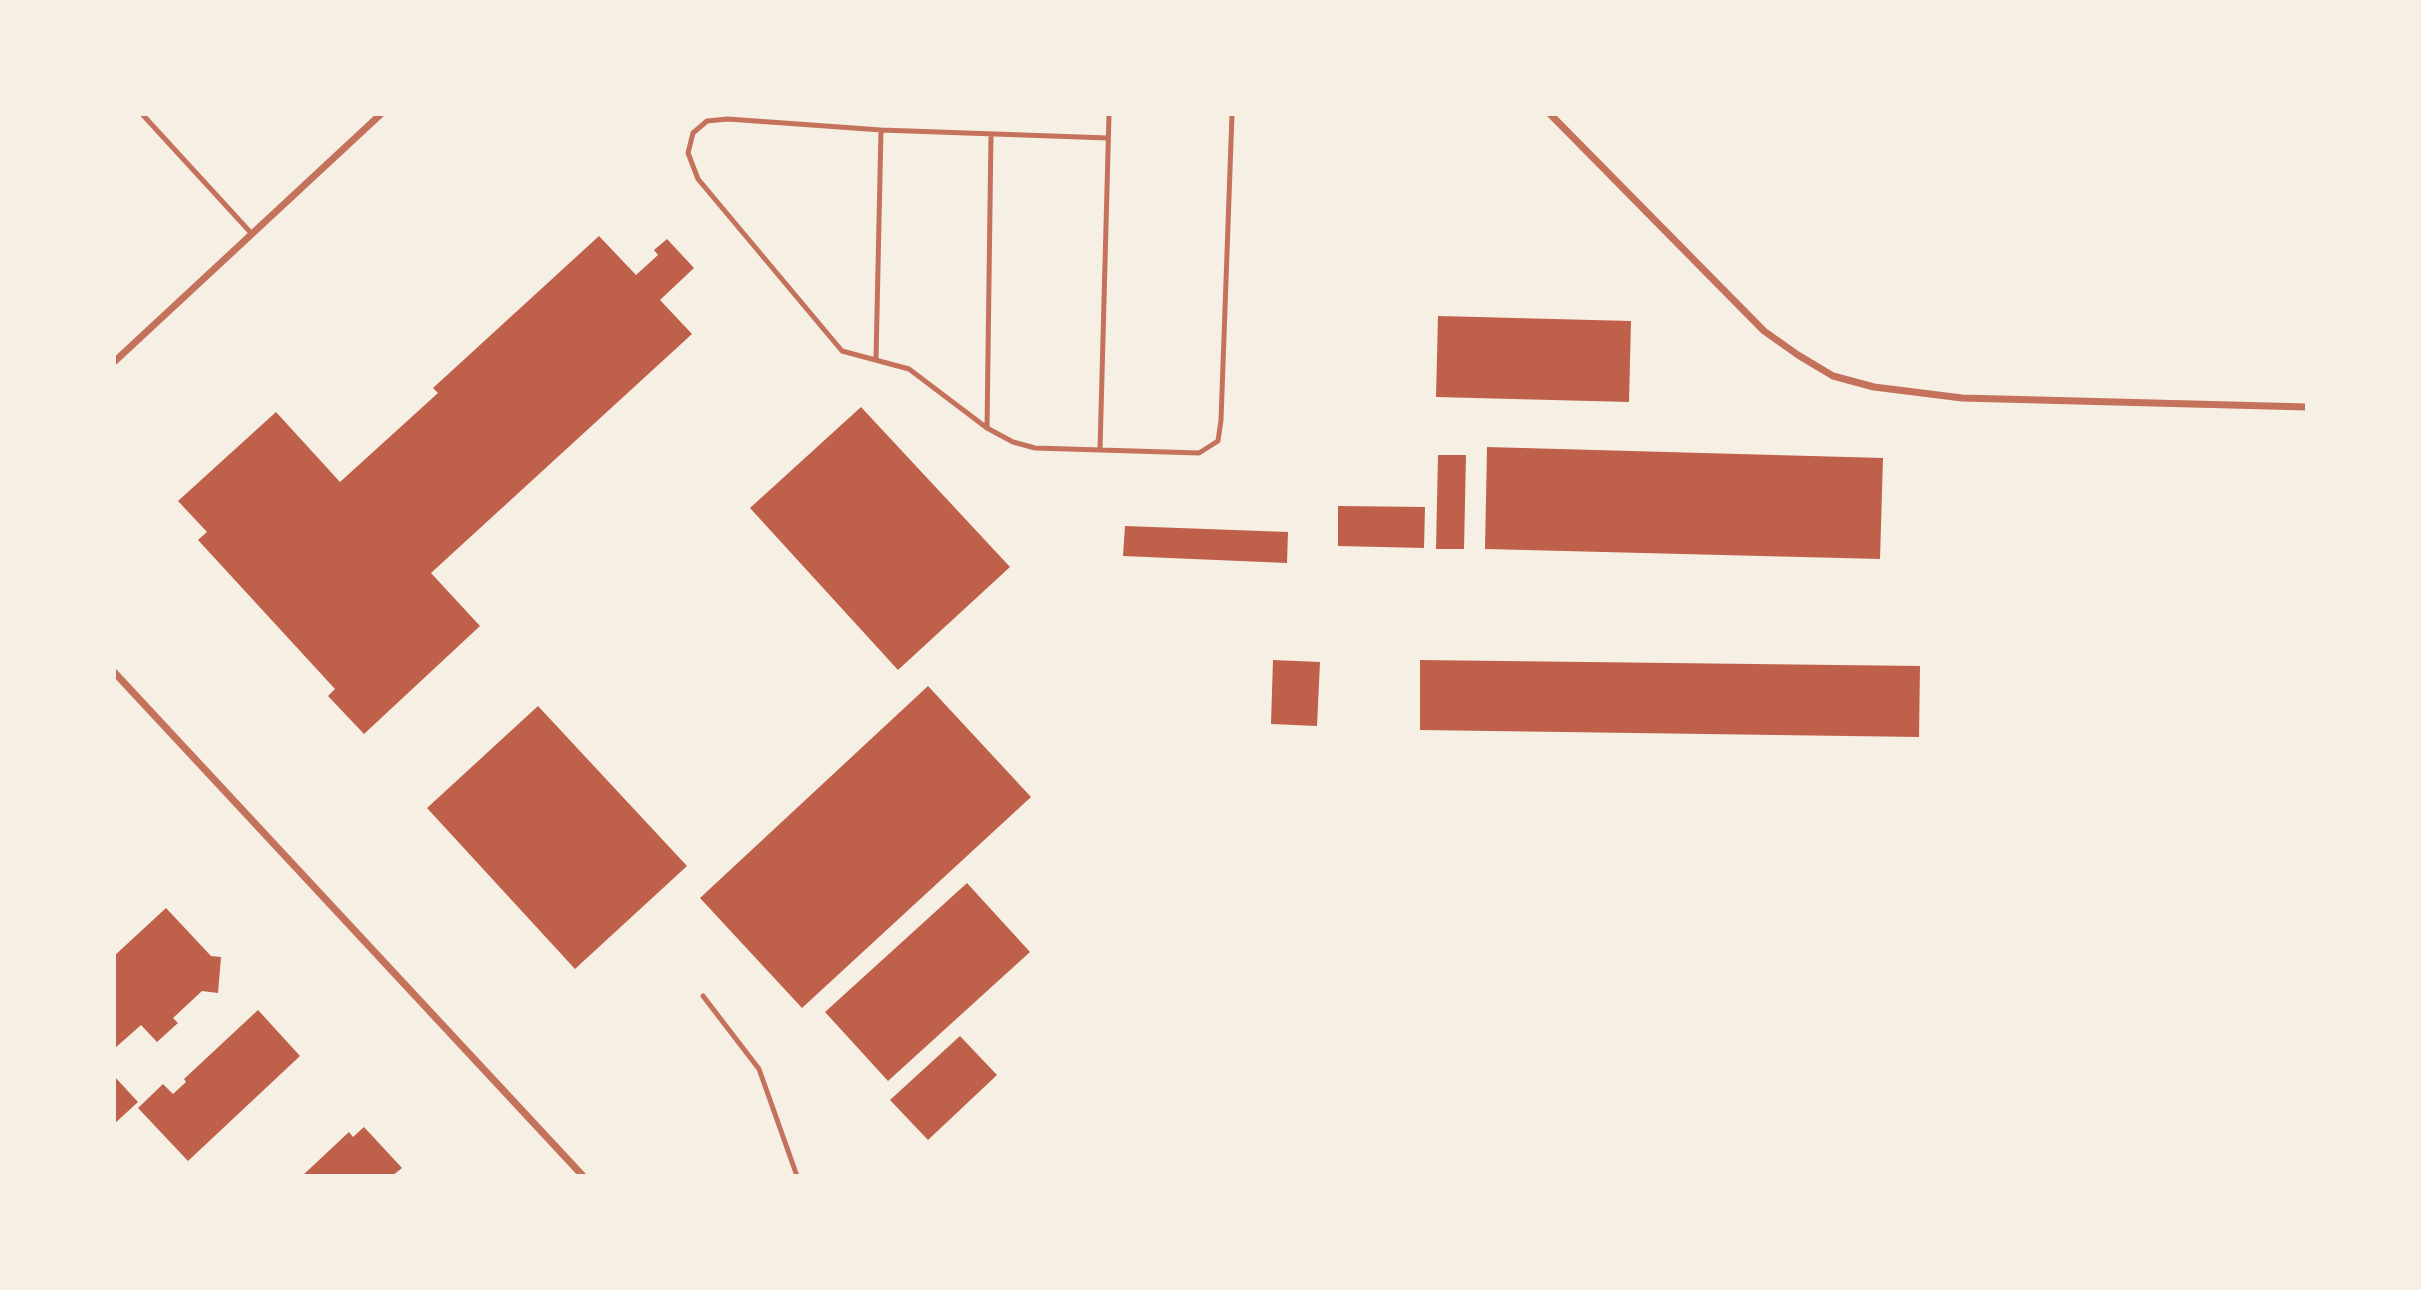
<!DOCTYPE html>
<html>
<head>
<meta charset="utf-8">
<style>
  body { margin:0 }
  #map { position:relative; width:2421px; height:1290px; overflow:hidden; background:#f6efe4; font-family:"Alegreya Sans",sans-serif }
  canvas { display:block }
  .frame { position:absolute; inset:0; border:116px solid #f6efe4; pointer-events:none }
</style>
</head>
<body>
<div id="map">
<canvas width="2421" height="1290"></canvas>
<div class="frame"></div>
</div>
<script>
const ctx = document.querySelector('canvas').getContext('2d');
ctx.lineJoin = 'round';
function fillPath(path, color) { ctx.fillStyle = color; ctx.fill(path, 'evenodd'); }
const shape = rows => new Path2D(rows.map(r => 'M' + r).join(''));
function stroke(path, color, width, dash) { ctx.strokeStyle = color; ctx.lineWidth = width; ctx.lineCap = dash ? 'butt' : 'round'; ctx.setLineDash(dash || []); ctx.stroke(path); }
const building = shape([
  [599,236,636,275,658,255,654,250,667,239,694,268,660,300,692,334,431,573,480,626,364,734,328,696,335,689,198,540,207,532,178,501,276,412,340,482,438,393,433,388],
  [1438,316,1631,321,1629,402,1436,397],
  [861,407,1010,567,898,670,750,508],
  [1487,447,1883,458,1880,559,1485,549],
  [1438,455,1466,455,1464,549,1436,549],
  [1338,506,1425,507,1424,548,1338,546],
  [1125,526,1288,532,1287,563,1123,556],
  [1273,660,1320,662,1317,726,1271,724],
  [1420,660,1920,666,1919,737,1420,730],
  [928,686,1031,797,802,1008,700,898],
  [538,706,687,866,575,969,427,808],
  [967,883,1030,952,888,1081,825,1012],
  [166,908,211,956,221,957,218,993,202,991,173,1018,178,1023,157,1042,141,1025,114,1049,114,956],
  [258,1010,300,1056,188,1161,138,1108,163,1084,173,1094,186,1082,184,1079],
  [960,1036,997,1075,928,1140,890,1100],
  [114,1076,138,1102,114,1124],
  [364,1127,402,1168,392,1176,302,1176,349,1132,353,1137]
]);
const service = shape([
  [142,114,252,234],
  [1108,138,881,130,728,119,707,121,693,133,688,153,698,179,842,351,909,369,987,428,1013,442,1035,448,1199,453,1218,441,1221,420,1232,114],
  [876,359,881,130],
  [987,428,991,134],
  [1100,450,1109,114],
  [703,996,759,1069,797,1176]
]);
const minor = shape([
  [1550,114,1764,331,1798,355,1833,376,1874,387,1962,398,2307,407],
  [114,362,381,114],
  [114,672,583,1176]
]);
fillPath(building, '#bf614a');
stroke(service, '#c5725c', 5);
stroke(minor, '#c5725c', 7);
</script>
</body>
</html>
